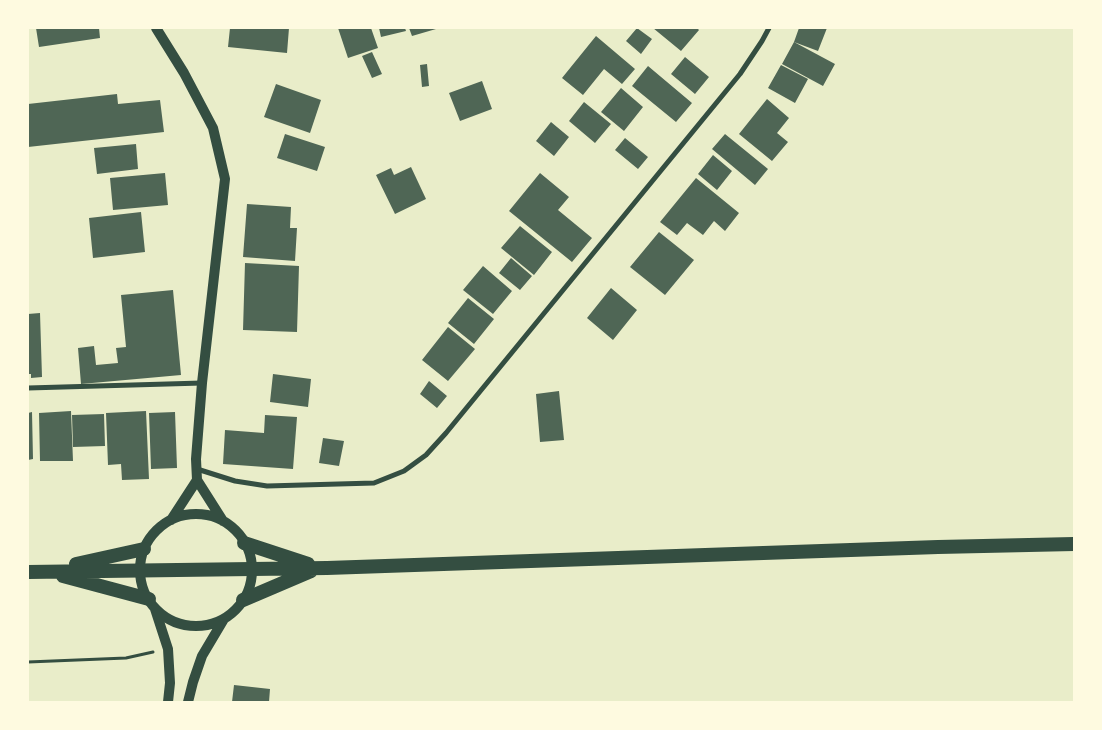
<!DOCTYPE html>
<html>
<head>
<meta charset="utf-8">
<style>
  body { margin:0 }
  #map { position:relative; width:1102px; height:730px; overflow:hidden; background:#e9edc9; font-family:"Work Sans",sans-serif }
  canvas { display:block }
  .frame { position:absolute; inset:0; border:29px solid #fefae0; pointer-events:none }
</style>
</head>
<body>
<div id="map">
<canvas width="1102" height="730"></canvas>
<div class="frame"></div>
</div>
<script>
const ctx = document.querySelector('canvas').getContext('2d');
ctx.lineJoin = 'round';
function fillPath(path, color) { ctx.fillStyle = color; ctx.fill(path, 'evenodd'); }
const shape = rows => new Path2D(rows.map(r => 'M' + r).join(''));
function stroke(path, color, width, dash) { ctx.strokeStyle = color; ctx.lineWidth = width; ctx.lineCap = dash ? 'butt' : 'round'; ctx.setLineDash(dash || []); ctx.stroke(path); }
const building = shape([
  [36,28,99,28,100,38,39,47],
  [230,28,289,28,287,53,228,47],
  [338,28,371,28,378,48,348,58],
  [379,28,405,28,406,31,381,37],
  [409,28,435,28,436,29,412,36],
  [637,28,652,39,641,54,626,41],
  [653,28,697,28,699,30,681,51],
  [799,28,827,28,818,51,794,42],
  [596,36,635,69,622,84,604,69,583,95,562,78],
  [794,42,835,64,823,86,782,64],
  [372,52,382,74,372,78,362,56],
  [685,57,709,77,695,94,671,74],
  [427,64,429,86,422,87,420,65],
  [781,65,808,79,795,103,768,88],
  [648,66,692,103,676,122,632,86],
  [482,81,492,109,460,121,449,93],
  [276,84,321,100,310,133,264,117],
  [621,88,643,107,624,131,601,112],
  [117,94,118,104,160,100,164,132,28,147,28,104],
  [767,99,789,118,777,133,788,142,772,161,739,134],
  [584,102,611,124,595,143,569,121],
  [551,122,569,137,554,156,536,141],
  [285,134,325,147,317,171,277,158],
  [725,134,768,169,755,185,712,149],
  [625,138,648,157,638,169,615,150],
  [136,144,138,169,97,174,94,148],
  [713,155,732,171,717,190,698,174],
  [411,167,426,199,395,214,376,175,391,168,394,175],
  [165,173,168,205,113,210,110,178],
  [540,173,569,197,558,210,592,238,572,262,509,211],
  [696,178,739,213,725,231,714,221,703,235,687,223,677,235,660,222],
  [247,204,291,207,290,228,297,228,295,261,243,257],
  [141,212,145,252,93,258,89,218],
  [520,226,552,252,534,275,501,248],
  [659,232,694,260,665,295,630,267],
  [511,258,532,276,520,290,499,273],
  [245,263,299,266,297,332,243,330],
  [483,266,512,291,493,314,463,290],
  [611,288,637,310,613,340,587,318],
  [173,290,181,375,81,384,78,348,94,346,96,365,118,363,116,348,126,347,121,295],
  [468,298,494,319,474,344,448,323],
  [40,313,42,377,31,378,31,374,28,374,28,314],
  [448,327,475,349,448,381,422,360],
  [273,374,311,379,308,407,270,402],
  [429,381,447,396,437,408,420,394],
  [559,391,564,440,540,442,536,394],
  [71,411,73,461,40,461,39,413],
  [146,411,149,479,122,480,121,464,108,465,106,413],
  [32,412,33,459,28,460,28,413],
  [175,412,177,468,151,469,149,413],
  [104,414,105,446,73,447,72,415],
  [265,415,297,417,293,469,223,464,225,430,264,433],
  [323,438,344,441,339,466,319,463],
  [234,685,270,689,269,702,232,702]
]);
const path = shape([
  [28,662,126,658,153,652]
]);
const minor = shape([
  [28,388,202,383],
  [197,469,235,481,267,486,374,483,404,471,426,455,446,433,740,74,762,41,769,28]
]);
const secondary = shape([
  [156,28,184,73,213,128,225,179,202,383,196,459,197,480,223,521],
  '140 570a56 56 0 1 1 112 0a56 56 0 1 1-112 0Z',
  [171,520,197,480],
  [155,609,168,649,170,683,168,702],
  [188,702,193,682,202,656,224,619]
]);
const trunk = shape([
  [244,543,308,564],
  [76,564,144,549],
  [28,572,327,568,938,547,1074,544],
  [63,576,149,599],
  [243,600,311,571]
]);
fillPath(building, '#4f6655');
stroke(path, '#344e41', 3);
stroke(minor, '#344e41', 5);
stroke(secondary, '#344e41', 10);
stroke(trunk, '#344e41', 14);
</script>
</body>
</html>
